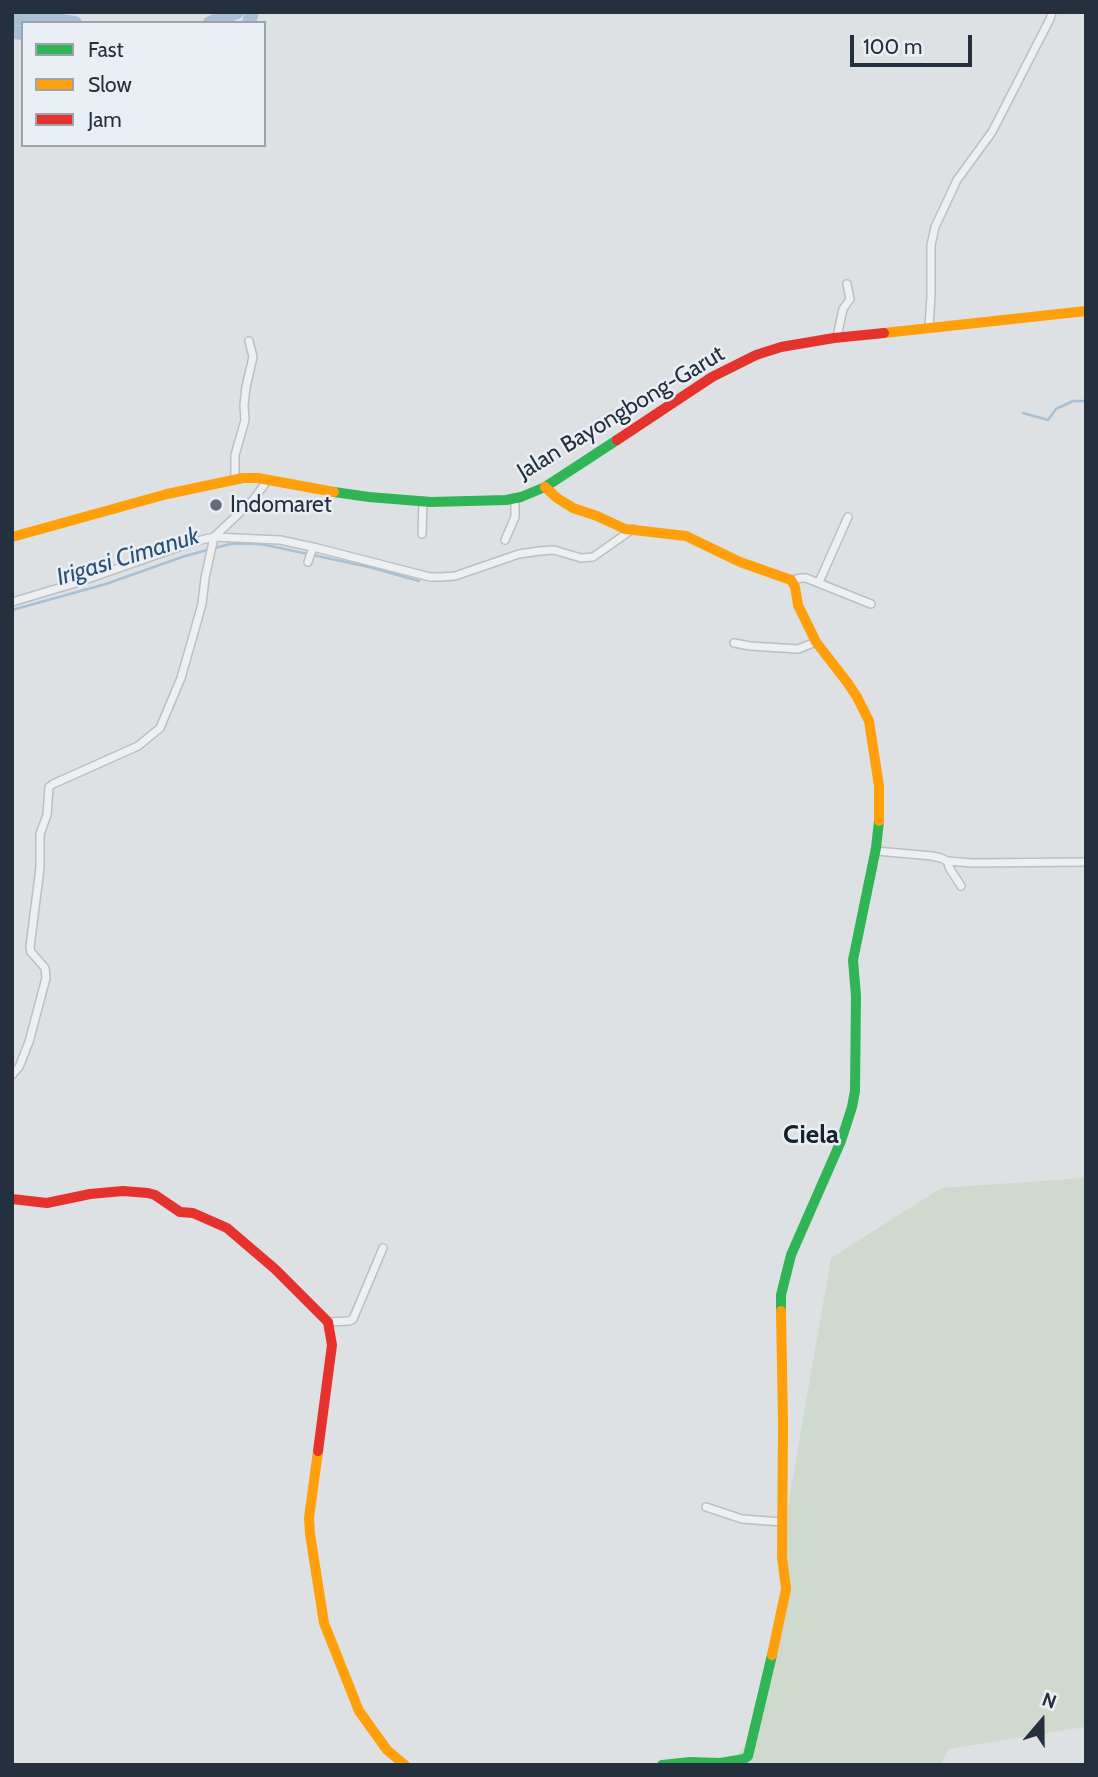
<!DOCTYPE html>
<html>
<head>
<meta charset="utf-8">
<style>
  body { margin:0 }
  #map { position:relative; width:1098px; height:1777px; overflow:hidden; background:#dee1e4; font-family:Cabin,sans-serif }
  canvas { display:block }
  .frame { position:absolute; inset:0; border:14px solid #24303e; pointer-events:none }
  .legend { position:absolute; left:21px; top:21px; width:245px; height:126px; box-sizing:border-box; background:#eaeff5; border:2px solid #9ba3ac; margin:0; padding:9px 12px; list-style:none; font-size:21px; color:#24303e }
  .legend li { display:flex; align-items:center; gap:14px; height:35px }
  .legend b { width:35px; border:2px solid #9ba3ac }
  .north { position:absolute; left:1007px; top:1686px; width:70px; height:70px; -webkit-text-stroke:5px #eaeff5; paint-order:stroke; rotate:20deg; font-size:19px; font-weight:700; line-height:28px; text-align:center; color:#24303e }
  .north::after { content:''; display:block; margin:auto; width:24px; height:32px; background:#24303e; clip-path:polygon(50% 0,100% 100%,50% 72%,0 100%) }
  .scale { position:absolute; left:850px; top:35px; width:122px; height:32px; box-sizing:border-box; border:4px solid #24303e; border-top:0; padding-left:9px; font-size:21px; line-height:24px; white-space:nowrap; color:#24303e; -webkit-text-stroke:5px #eaeff5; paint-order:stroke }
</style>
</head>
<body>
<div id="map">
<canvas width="1098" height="1777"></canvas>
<div class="frame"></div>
<ul class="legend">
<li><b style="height:9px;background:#30b455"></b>Fast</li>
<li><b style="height:9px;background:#ff9f0a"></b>Slow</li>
<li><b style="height:9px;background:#e5322d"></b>Jam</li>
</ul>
<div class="north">N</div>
<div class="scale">100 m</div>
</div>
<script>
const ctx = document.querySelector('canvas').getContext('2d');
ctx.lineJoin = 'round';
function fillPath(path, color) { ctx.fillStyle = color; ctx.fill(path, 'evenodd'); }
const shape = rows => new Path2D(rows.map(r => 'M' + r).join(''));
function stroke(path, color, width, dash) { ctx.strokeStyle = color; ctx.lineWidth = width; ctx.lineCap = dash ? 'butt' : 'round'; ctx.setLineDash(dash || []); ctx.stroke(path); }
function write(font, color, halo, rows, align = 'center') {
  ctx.font = font + ' Cabin,sans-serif'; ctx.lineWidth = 5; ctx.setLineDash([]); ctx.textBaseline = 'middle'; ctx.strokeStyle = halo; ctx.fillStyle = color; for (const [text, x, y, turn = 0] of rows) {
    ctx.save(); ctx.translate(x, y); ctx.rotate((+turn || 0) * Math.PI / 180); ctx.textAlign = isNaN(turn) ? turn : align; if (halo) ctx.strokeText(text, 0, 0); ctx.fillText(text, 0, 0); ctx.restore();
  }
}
const green = shape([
  [1084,1178,1086,1182,1086,1724,1084,1727,948,1749,941,1765,727,1765,752,1738,786,1589,788,1506,831,1258,941,1188]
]);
const stream = shape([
  [1023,413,1048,420,1056,409,1073,401,1086,401],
  [12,610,106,584,185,556,230,544,261,544,369,567,419,581]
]);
const river = shape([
  [12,18,48,19,75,23],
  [210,23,237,12],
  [249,23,252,12],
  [12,32,23,33]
]);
const street = shape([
  [929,328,931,295,931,245,935,227,957,180,992,132,1050,19,1052,12],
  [837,337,843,309,850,299,847,284],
  [235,479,235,455,245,420,244,405,246,387,253,357,249,341],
  [422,534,423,501],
  [505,540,515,517,515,498],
  [308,562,313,547],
  [791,580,802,578,806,578,871,604],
  [819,582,848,517],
  [12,602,79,582,193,542,214,537,280,540,317,548,430,577,440,577,455,576,519,554,540,551,554,550,581,558,593,557,633,529],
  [734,643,750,646,798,649,816,642],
  [876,851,932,856,941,858,947,861,950,869,961,886],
  [947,861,972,863,1086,862],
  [12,1075,19,1067,29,1042,46,978,45,968,31,952,30,947,40,868,40,834,47,815,49,787,53,784,138,746,160,728,181,678,195,629,202,604,205,578,214,537,253,500,267,481],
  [328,1322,349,1321,353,1319,383,1248],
  [706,1507,742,1519,782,1522]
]);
const fast = shape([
  [334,492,369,497,431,502,506,500,521,497,545,487,617,440],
  [781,1311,781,1295,791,1255,841,1141,852,1107,855,1091,856,996,853,960,876,848,879,821],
  [662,1765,690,1762,720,1763,744,1759,748,1756,772,1655]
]);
const slow = shape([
  [884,333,1086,311],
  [545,487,557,498,573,508,597,516,625,529,686,536,740,562,791,580,795,587,798,605,816,642,847,682,857,697,869,721,879,786,879,821],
  [12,537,167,494,243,478,258,478,334,492],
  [318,1451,309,1518,310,1534,324,1623,359,1711,387,1750,405,1765],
  [772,1655,786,1589,782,1557,783,1423,781,1311]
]);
const jam = shape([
  [617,440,712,377,756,355,781,347,834,338,884,333],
  [12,1199,47,1203,90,1194,123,1191,148,1193,155,1195,180,1212,193,1213,227,1228,275,1269,328,1322,332,1345,318,1451]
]);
const markers = [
  [216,505,7,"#656e78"]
];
const streetNames = [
  ["Jalan Bayongbong-Garut",621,413,-31]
];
const poiNames = [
  ["Indomaret",230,505]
];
const waterNames = [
  ["Irigasi Cimanuk",128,557,-17]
];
const quarterNames = [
  ["Ciela",811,1135]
];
fillPath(green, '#cfd9cd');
stroke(stream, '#a9c0d2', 2.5);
stroke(river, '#a9c0d2', 14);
stroke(street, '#bcbfc2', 10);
stroke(street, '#edeff1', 7);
stroke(fast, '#30b455', 10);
stroke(slow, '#ff9f0a', 10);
stroke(jam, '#e5322d', 10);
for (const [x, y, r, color] of markers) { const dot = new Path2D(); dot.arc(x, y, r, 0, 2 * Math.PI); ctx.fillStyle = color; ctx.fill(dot); stroke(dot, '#eaeff5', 2.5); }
write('23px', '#24303e', '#eaeff5', streetNames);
write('23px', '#24303e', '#eaeff5', poiNames, 'left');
write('italic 24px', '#2b5275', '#eaeff5', waterNames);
write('bold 26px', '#17212e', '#eaeff5', quarterNames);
</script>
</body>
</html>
